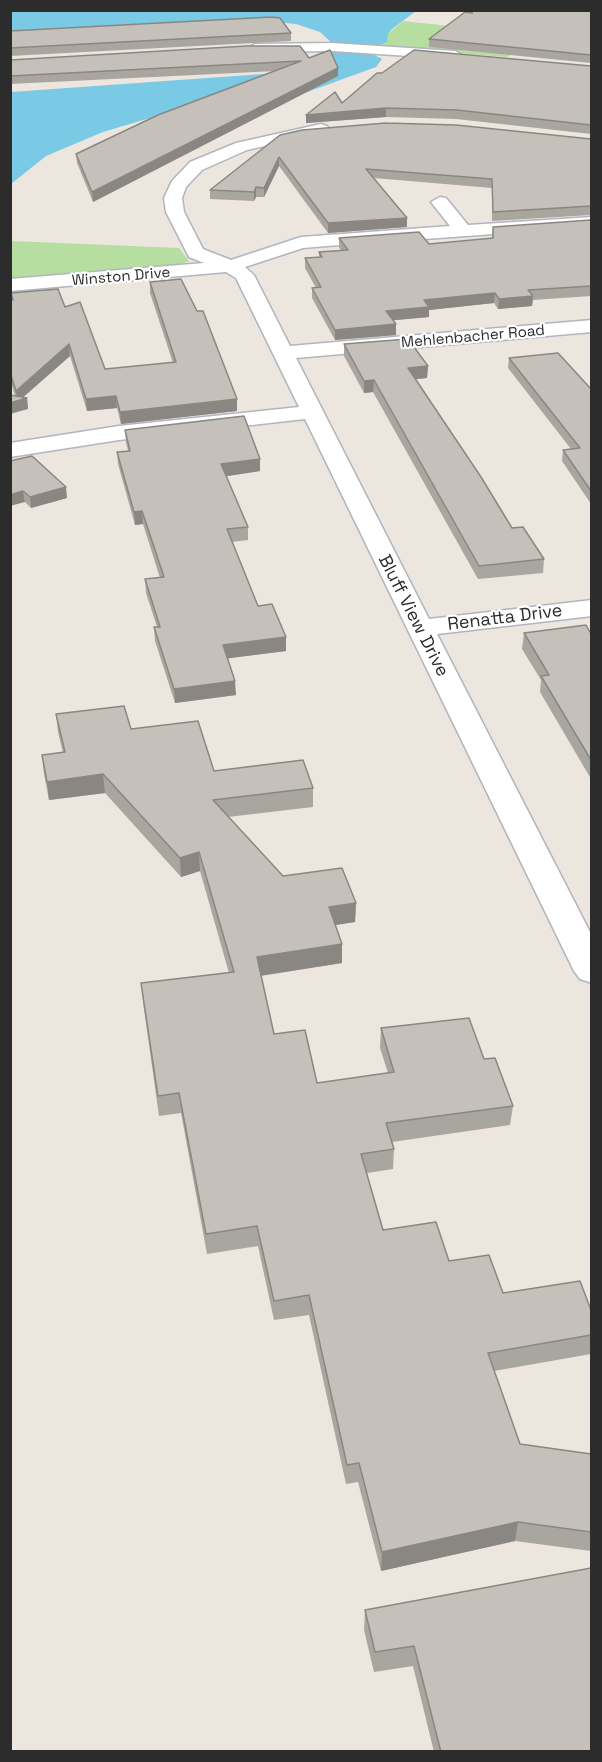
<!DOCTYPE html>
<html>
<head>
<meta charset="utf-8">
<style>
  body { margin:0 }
  #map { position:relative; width:602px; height:1762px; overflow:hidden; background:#ece6df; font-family:"Space Grotesk",sans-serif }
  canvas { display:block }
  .frame { position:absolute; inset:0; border:12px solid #2c2c2c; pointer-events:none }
</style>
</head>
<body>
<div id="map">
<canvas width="602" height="1762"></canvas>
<div class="frame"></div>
</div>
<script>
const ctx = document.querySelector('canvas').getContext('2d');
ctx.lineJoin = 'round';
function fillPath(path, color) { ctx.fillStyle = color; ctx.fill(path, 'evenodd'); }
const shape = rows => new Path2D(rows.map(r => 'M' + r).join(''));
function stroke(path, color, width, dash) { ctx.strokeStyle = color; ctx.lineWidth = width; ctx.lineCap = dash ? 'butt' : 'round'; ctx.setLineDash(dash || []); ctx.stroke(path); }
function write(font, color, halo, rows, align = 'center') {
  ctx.font = font + ' "Space Grotesk",sans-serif'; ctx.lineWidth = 4.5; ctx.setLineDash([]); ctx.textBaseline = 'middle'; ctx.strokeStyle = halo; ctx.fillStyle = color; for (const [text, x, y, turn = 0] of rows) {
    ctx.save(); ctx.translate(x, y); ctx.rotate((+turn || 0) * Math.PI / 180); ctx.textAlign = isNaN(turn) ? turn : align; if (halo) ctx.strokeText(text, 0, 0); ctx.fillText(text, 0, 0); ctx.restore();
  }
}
const green = shape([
  [403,21,532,35,508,57,373,47],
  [11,241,179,248,189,261,174,267,11,280]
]);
const water = shape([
  [11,11,416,11,392,29,388,34,387,42,373,47,369,52,382,59,376,67,299,95,167,113,103,132,46,156,11,184,11,92,277,73,327,52,334,45,320,32,296,24,266,21,11,35]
]);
const minor = shape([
  [332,43,455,51,462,55,455,59,332,51,255,52,248,48,255,44,332,43],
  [321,124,327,126,329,129,327,132,247,150,202,170,186,187,182,198,184,212,203,249,231,260,301,237,450,226,431,202,440,197,446,198,468,225,592,217,592,227,327,246,303,248,245,267,254,275,290,346,592,320,592,332,296,358,429,619,592,600,592,616,437,634,592,936,592,983,580,979,574,971,305,419,119,440,10,457,10,443,119,426,299,407,236,278,226,272,10,291,10,279,204,263,189,257,166,212,164,198,172,181,190,162,236,143,321,124]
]);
const wall = shape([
  [591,10,591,63,429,47,429,39,472,13],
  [10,31,291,33,291,41,10,56],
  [309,58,338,68,338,76,93,202,77,163,76,154,276,71,10,84,10,60],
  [591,66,591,134,456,119,386,117,306,123,306,115,342,103,382,73],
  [280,135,591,139,591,215,492,221,492,188,374,178,407,218,407,227,328,233,279,166,264,197,256,197,254,201,210,199,210,190],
  [591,220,591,296,533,300,532,306,498,309,494,303,429,310,429,317,393,320,396,335,335,340,312,298,312,288,316,288,305,268,305,258,319,257,319,252,341,251,339,247,339,238,429,244,492,238,493,227],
  [150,282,237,399,237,411,121,424,117,408,87,411,70,356,23,397,27,398,28,409,15,396,10,379,10,300,11,300,11,293,65,307,105,369,173,363,150,293],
  [344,344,428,366,427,378,416,379,512,528,544,559,543,573,478,579,373,392,364,393,344,356],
  [509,358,591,389,591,504,562,461,563,450,571,449,508,368],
  [125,430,260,471,226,476,248,527,248,540,232,542,258,606,286,651,228,658,236,695,175,703,155,641,154,627,157,627,146,593,145,579,160,578,143,524,135,525,118,464,117,452,128,451,126,442],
  [10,461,67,498,31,508,25,502],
  [524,633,591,634,591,779,540,692,541,680,522,649],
  [56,714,131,729,214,771,313,788,313,807,228,817,283,876,356,903,355,922,335,925,342,944,342,963,261,976,274,1034,317,1083,388,1073,380,1048,381,1028,484,1059,513,1106,510,1125,392,1142,394,1149,393,1169,367,1173,383,1230,449,1261,503,1293,591,1310,591,1354,494,1371,520,1444,591,1454,591,1551,515,1541,381,1571,358,1482,346,1484,309,1315,274,1320,258,1246,207,1254,181,1113,159,1116,143,1002,141,983,229,973,200,871,181,877,105,793,49,800,44,774,42,755,63,753,58,732],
  [365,1610,591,1752,434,1752,413,1666,374,1672,364,1630]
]);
const shadedWall = shape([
  [338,68,338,76,93,202,92,192],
  [386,108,386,117,306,123,306,115],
  [279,157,279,166,264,197,264,188],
  [256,187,256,197,254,201,254,192],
  [407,218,407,227,328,233,328,223],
  [495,293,494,303,429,310,429,317,386,321,386,311,424,300],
  [533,296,532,306,498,309,499,299],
  [396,324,396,335,335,340,335,330],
  [69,344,70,356,20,400,27,398,28,409,10,414,10,403,17,401,16,391],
  [428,366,427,378,407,380,408,368],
  [374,380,373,392,364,393,364,381],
  [116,396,117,408,87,411,86,399],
  [237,399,237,411,121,424,120,412],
  [260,459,260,471,222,477,221,464],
  [66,487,67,498,31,508,30,497],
  [23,491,25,502,10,506,10,495],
  [142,511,143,524,135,525,134,512],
  [286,637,286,651,223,659,223,645],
  [235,681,236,695,175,703,174,689],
  [103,774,105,793,49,800,47,782],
  [199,852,200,871,181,877,180,858],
  [356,903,355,922,329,926,329,907],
  [342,944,342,963,258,976,257,957],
  [518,1522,515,1541,381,1571,382,1552]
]);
const building = shape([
  [473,10,591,10,591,55,429,39,465,12,472,13,473,10],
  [271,17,280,18,291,33,10,48,10,31,271,17],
  [246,46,300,46,309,58,330,50,338,68,92,192,76,154,158,115,301,61,10,76,10,60,246,46],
  [414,50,591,66,591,125,457,110,386,108,306,115,335,92,342,103,377,73,382,73,414,50],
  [386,123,456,125,591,139,591,206,493,212,492,179,366,169,407,218,328,223,279,157,264,188,256,187,254,192,210,190,280,135,302,130,386,123],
  [591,220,591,286,528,290,533,296,499,299,495,293,424,300,429,307,386,311,396,324,335,330,312,288,321,287,305,258,322,257,319,252,348,250,339,238,419,232,429,244,493,238,493,227,591,220],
  [181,279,197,311,203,311,237,399,120,412,116,396,86,399,69,344,16,391,10,372,10,300,13,300,11,293,58,289,65,307,80,302,105,369,176,362,150,282,181,279],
  [408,339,428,366,408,368,481,477,512,528,523,527,544,559,479,566,374,380,364,381,344,344,408,339],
  [558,353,591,389,591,491,563,450,580,448,509,358,558,353],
  [10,395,27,398,10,403,10,395],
  [244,416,260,459,221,464,248,527,227,529,258,606,272,604,286,637,223,645,235,681,174,689,154,627,160,627,145,579,164,577,142,511,134,512,117,452,130,451,125,430,244,416],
  [32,456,66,487,30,497,23,491,10,495,10,461,32,456],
  [586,625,591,634,591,760,541,676,549,675,524,633,586,625],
  [124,706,131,729,198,721,214,771,303,760,313,788,213,800,283,876,342,868,356,903,329,907,342,944,257,957,274,1034,305,1030,317,1083,394,1072,381,1028,469,1018,484,1059,495,1058,513,1106,386,1123,394,1149,361,1154,383,1230,436,1222,449,1261,489,1255,503,1293,580,1281,591,1310,591,1335,488,1353,520,1444,591,1454,591,1532,518,1522,382,1552,359,1463,347,1465,309,1295,274,1301,257,1226,206,1234,179,1093,158,1096,141,983,234,972,199,852,180,858,103,774,47,782,42,755,65,752,56,714,124,706],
  [591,1568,591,1752,441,1752,414,1646,375,1652,365,1610,591,1568]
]);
const farStreetnames = [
  ["Winston Drive",121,277,-5],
  ["Mehlenbacher Road",473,337,-5]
];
const streetNames = [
  ["Bluff View Drive",413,616,63],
  ["Renatta Drive",505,618,-7]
];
fillPath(green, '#b6dea0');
fillPath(water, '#7bcae5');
stroke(minor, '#b2b5be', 3);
fillPath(minor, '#fff');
fillPath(wall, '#a9a6a0');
fillPath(shadedWall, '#8a8782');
fillPath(building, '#c5c1ba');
stroke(building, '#8a8782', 1.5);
write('15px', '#2c2c2c', '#fff', farStreetnames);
write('18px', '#2c2c2c', '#fff', streetNames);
</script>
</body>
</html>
